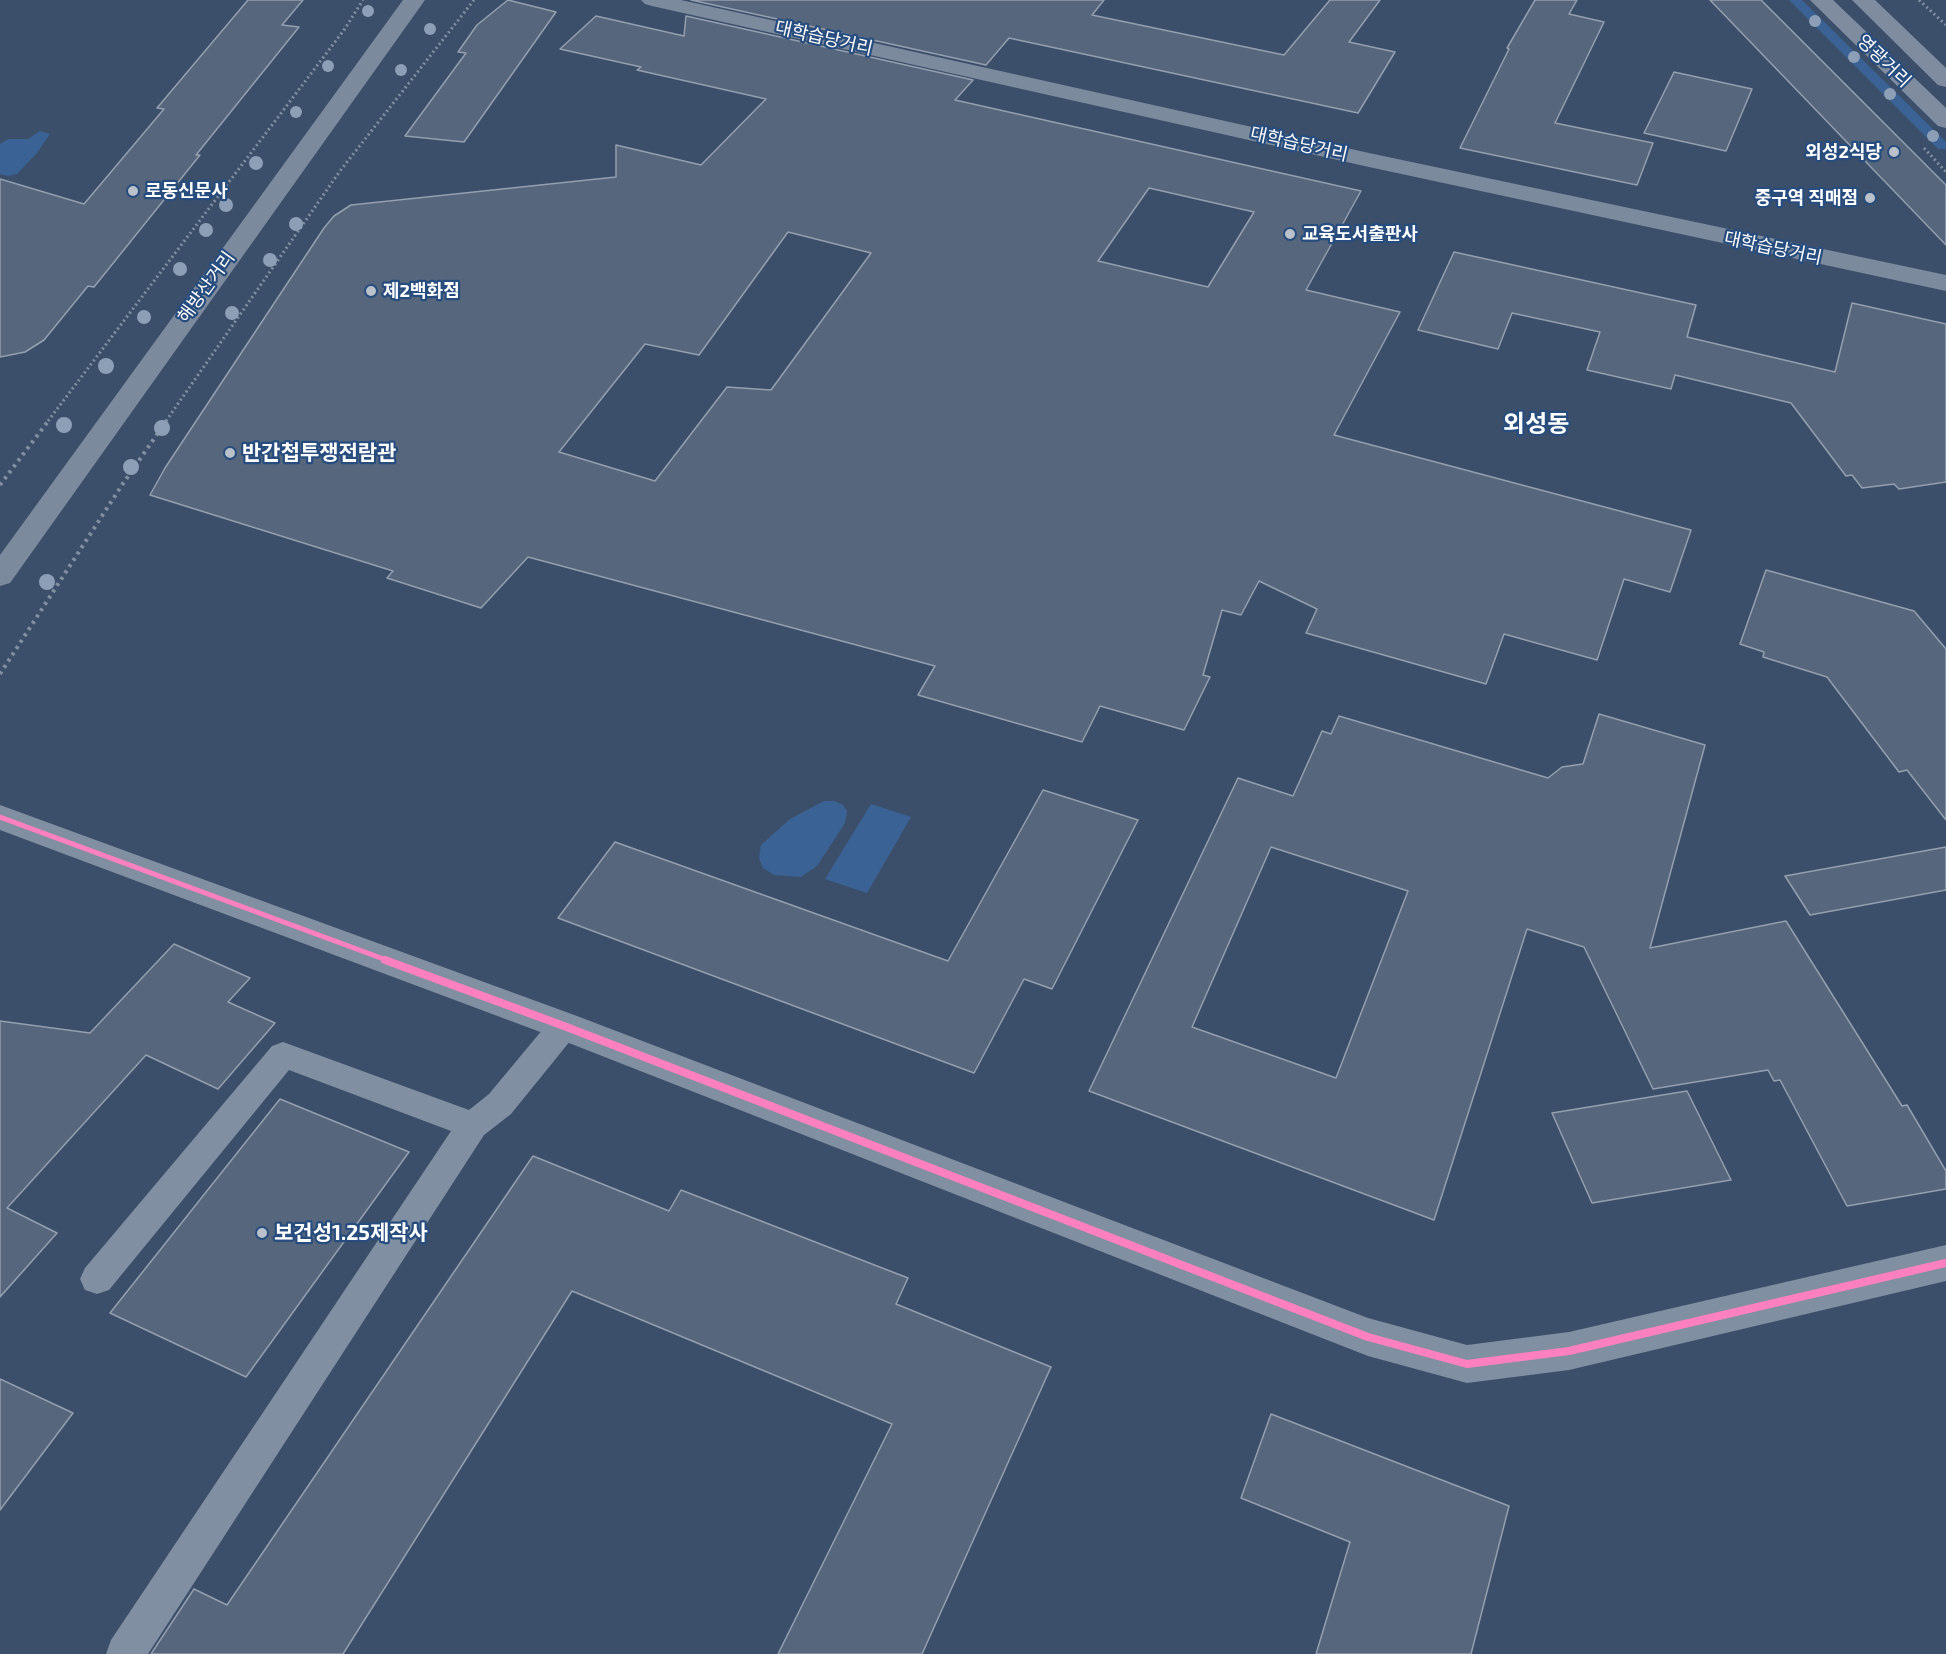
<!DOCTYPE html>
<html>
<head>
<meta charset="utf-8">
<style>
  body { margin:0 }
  canvas { display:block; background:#3b4f6a }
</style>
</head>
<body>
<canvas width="1946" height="1654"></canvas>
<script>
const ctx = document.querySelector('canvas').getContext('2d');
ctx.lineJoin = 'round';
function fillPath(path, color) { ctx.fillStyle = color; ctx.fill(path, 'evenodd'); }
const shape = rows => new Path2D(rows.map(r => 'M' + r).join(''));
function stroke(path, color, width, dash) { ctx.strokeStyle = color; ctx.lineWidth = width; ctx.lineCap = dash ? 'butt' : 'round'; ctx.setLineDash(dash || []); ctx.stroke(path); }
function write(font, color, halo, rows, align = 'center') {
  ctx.font = font + ' "Exo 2","Noto Sans KR",sans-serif'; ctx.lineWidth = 4.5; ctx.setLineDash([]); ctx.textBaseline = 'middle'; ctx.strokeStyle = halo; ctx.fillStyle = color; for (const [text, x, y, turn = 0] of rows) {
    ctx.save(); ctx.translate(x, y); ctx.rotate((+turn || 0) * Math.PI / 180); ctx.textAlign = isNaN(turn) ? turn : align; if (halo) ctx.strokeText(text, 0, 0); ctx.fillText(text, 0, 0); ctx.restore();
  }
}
const green = shape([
  [1789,0,1802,0,1946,142,1946,149,1938,149],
  [40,131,50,134,37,153,17,174,8,176,0,174,0,144,9,139,28,139],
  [824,801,834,801,843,805,847,811,845,823,817,866,801,877,774,875,763,868,759,858,761,845,790,819],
  [871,804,911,817,867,893,825,879]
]);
const building = shape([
  [248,0,303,0,282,25,299,27,196,155,200,155,94,287,88,286,44,340,25,352,0,357,0,179,84,204,164,109,157,108,248,0],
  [508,0,556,12,464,142,405,136,466,53,458,52,477,25,508,0],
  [691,0,1104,0,1092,15,1284,55,1330,0,1380,0,1349,42,1395,52,1358,113,1009,38,986,65,691,0],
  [1535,0,1577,0,1569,14,1604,22,1555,123,1653,143,1637,185,1460,148,1509,49,1507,48,1535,0],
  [1710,0,1761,0,1946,185,1946,245,1710,0],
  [596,16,684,36,686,16,973,80,955,100,1361,191,1306,290,1400,312,1334,435,1691,530,1670,592,1624,579,1597,660,1504,634,1486,684,1306,633,1317,609,1259,581,1241,615,1222,610,1203,675,1210,677,1184,730,1100,706,1082,742,918,695,935,666,528,557,481,608,387,578,393,571,150,495,165,468,324,228,334,216,351,205,616,177,616,145,701,165,766,99,637,70,641,67,560,49,596,16],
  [1149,188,1254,212,1208,287,1098,261,1149,188],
  [788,232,871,253,771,390,727,387,655,481,559,452,645,344,699,355,788,232],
  [1674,72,1752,89,1726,151,1644,133,1674,72],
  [1454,252,1696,305,1687,337,1835,372,1852,303,1946,324,1946,482,1899,489,1894,484,1862,488,1852,475,1846,476,1791,403,1675,375,1671,389,1587,370,1600,332,1512,313,1498,349,1418,330,1454,252],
  [1766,570,1914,611,1946,649,1946,820,1907,770,1899,772,1827,677,1763,657,1764,652,1740,644,1766,570],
  [1599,714,1705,745,1650,948,1786,921,1902,1106,1907,1105,1946,1171,1946,1189,1847,1206,1780,1080,1774,1081,1768,1070,1653,1089,1584,947,1527,929,1434,1220,1089,1091,1238,778,1293,796,1322,731,1331,734,1339,716,1548,778,1562,767,1583,764,1599,714],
  [1271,847,1408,891,1336,1078,1192,1027,1271,847],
  [1043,790,1138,820,1052,989,1024,979,974,1073,558,918,615,842,948,961,1043,790],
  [1946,847,1946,890,1810,915,1785,876,1946,847],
  [174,944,250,978,228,1002,275,1023,218,1089,146,1055,7,1208,57,1233,0,1297,0,1021,90,1033,174,944],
  [1687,1091,1731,1180,1592,1203,1552,1113,1687,1091],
  [280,1099,409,1152,246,1377,110,1313,280,1099],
  [533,1156,669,1211,681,1190,908,1278,896,1304,1051,1367,922,1654,778,1654,892,1424,572,1291,343,1654,151,1654,194,1589,227,1605,533,1156],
  [0,1379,73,1413,0,1510,0,1379],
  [1271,1414,1509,1506,1471,1654,1316,1654,1350,1542,1241,1498,1271,1414]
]);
const pathFar1 = shape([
  [1919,0,1946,25],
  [1924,148,1946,172],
  [48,421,344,30,363,0],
  [166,421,340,171,474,0]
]);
const path = shape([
  [0,485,49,420],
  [0,674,122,485,167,420]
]);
const service = shape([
  [564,1013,575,1017,579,1026,575,1035,511,1114,484,1135,148,1654,106,1654,111,1640,451,1131,289,1070,109,1290,97,1294,85,1290,80,1279,85,1268,272,1046,283,1042,469,1110,489,1094,553,1017,564,1013]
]);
const minor = shape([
  [0,805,577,1016,1368,1318,1467,1345,1569,1332,1946,1245,1946,1281,1569,1370,1467,1383,1368,1356,551,1036,0,830,0,805]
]);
const secondary = shape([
  [403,0,425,0,10,583,0,586,0,555,403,0],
  [641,0,681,0,1369,153,1946,275,1946,291,1369,167,652,6,645,4,641,0]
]);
const primary = shape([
  [1810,0,1833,0,1946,108,1946,128,1938,126,1810,0],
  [1852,0,1875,0,1946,68,1946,87,1938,85,1852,0]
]);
const cyclewayFar1 = shape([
  [0,817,389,961]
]);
const cycleway = shape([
  [385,960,564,1026,1368,1337,1467,1364,1569,1351,1946,1263]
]);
const trees = [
  [368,11,6],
  [1815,21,6],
  [430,29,6],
  [1854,57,6],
  [328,66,6],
  [401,70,6],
  [1890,94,6],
  [296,112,6],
  [1933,136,6],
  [256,163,7],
  [226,205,7],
  [296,224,7],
  [206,230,7],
  [270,260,7],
  [180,269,7],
  [232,313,7],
  [144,317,7],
  [106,366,8],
  [64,425,8],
  [162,428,8],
  [131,467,8],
  [47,582,8]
];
const markers = [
  [1894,152,6,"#bac1cb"],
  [133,191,6,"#bac1cb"],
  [1870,198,6,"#bac1cb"],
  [1290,234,6,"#bac1cb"],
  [371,291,6,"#bac1cb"],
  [230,453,6,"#bac1cb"],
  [262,1233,6,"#bac1cb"]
];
const farStreetnames = [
  ["대학습당거리",824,38,13],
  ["영광거리",1884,61,44],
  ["대학습당거리",1299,144,13],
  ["대학습당거리",1773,248,12],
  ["해방산거리",206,287,-54]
];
const farPoinames = [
  ["외성2식당",1882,152,"right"],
  ["로동신문사",145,191],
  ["중구역 직매점",1858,198,"right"],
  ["교육도서출판사",1302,234],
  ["제2백화점",383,291]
];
const poiNames = [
  ["반간첩투쟁전람관",242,453],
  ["보건성1.25제작사",274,1233]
];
const quarterNames = [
  ["외성동",1536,424]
];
fillPath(green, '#3b6294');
fillPath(building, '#56667c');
stroke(building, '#949faf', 1.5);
stroke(pathFar1, '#808fa1', 3, [2, 3]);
stroke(path, '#808fa1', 4, [3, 4.5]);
fillPath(service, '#808fa1');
fillPath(minor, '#808fa1');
fillPath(secondary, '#7c8a9d');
fillPath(primary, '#7f8ca0');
stroke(cyclewayFar1, '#ff80c0', 5);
stroke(cycleway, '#ff80c0', 8);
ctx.fillStyle = '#8d9fb6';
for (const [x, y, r] of trees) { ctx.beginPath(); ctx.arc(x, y, r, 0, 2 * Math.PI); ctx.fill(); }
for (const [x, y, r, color] of markers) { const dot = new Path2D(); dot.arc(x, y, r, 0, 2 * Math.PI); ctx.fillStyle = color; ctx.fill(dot); stroke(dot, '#274c7e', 2); }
write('18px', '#fff', '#274c7e', farStreetnames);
write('bold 18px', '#fff', '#274c7e', farPoinames, 'left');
write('bold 21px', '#fff', '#274c7e', poiNames, 'left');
write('bold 24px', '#fff', '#274c7e', quarterNames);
</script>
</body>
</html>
